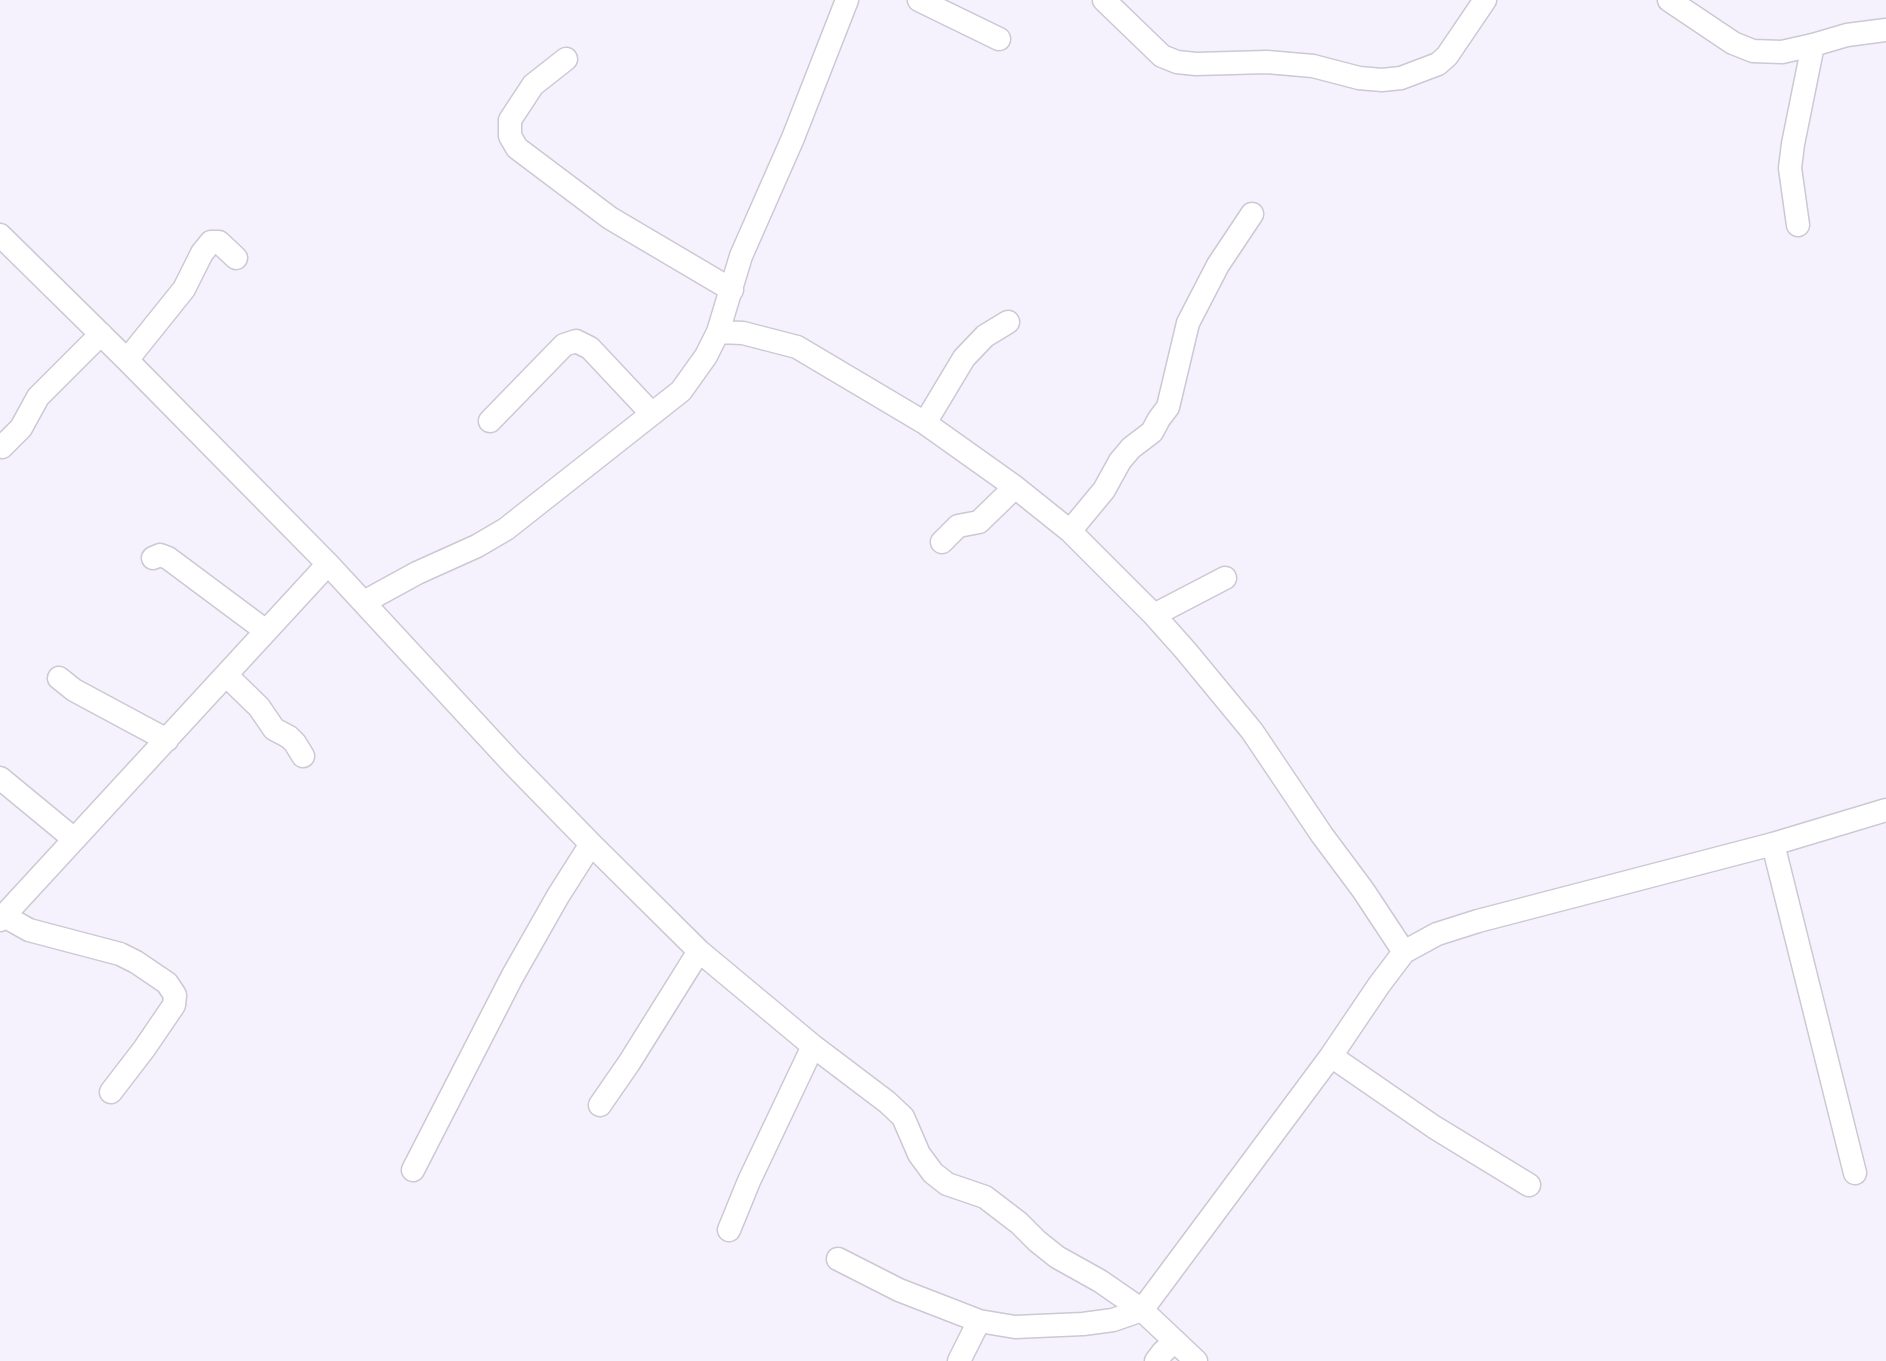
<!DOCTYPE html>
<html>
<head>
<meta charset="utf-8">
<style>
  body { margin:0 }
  canvas { display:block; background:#f5f2fe }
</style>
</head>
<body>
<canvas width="1886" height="1361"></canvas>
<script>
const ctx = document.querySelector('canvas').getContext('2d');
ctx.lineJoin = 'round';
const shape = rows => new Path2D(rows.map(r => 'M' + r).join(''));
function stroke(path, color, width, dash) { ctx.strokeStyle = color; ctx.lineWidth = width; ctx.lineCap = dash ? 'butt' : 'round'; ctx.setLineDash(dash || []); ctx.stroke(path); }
const minor = shape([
  [919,0,999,39],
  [1104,0,1162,56,1177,62,1196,64,1267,62,1313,66,1359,78,1382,80,1401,78,1438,64,1447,56,1485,0],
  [1669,0,1733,43,1753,51,1782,52,1813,45,1847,35,1886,30],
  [566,59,533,85,510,120,510,136,517,148,610,218,732,290],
  [1798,225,1790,168,1793,144,1813,45],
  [0,235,127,360,328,564,512,763,591,844,699,951,813,1046,887,1102,903,1117,919,1154,933,1173,947,1184,985,1197,1019,1223,1037,1241,1057,1257,1100,1281,1142,1310,1196,1361],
  [718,332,743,333,797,347,925,423,1015,487,1070,531,1154,615,1186,651,1252,731,1322,835,1363,890,1404,952],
  [127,360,184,289,202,253,211,242,219,242,236,258],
  [490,421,564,345,576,341,590,348,652,414],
  [925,423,964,358,985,336,1008,322],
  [2,447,21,428,38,397,101,334],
  [1070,531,1104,490,1120,461,1131,448,1152,432,1159,419,1168,407,1188,323,1218,265,1252,214],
  [942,542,958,526,979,522,1015,487],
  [153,558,160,555,168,558,266,631],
  [364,602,417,573,477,546,506,529,681,391,706,356,718,332,741,256,793,138,847,0],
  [1154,615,1225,578],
  [226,675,259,707,274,729,289,737,295,743,303,756],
  [59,678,74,690,167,740],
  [0,778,74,839],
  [1773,844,1855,1173],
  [4,916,29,930,120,954,136,962,167,983,175,995,174,1005,144,1049,111,1092],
  [0,920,328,564],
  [1331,1056,1434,1127,1529,1185],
  [600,1105,629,1063,699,951],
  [413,1170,512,977,558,896,591,844],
  [729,1230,749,1181,813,1046],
  [838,1259,899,1290,979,1321,1015,1327,1083,1324,1113,1320,1142,1310,1331,1056,1379,985,1404,952,1437,934,1478,921,1773,844,1886,810],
  [959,1361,979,1321],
  [1156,1361,1163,1352,1175,1341]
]);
stroke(minor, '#ccc8d4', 25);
stroke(minor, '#fff', 22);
</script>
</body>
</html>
